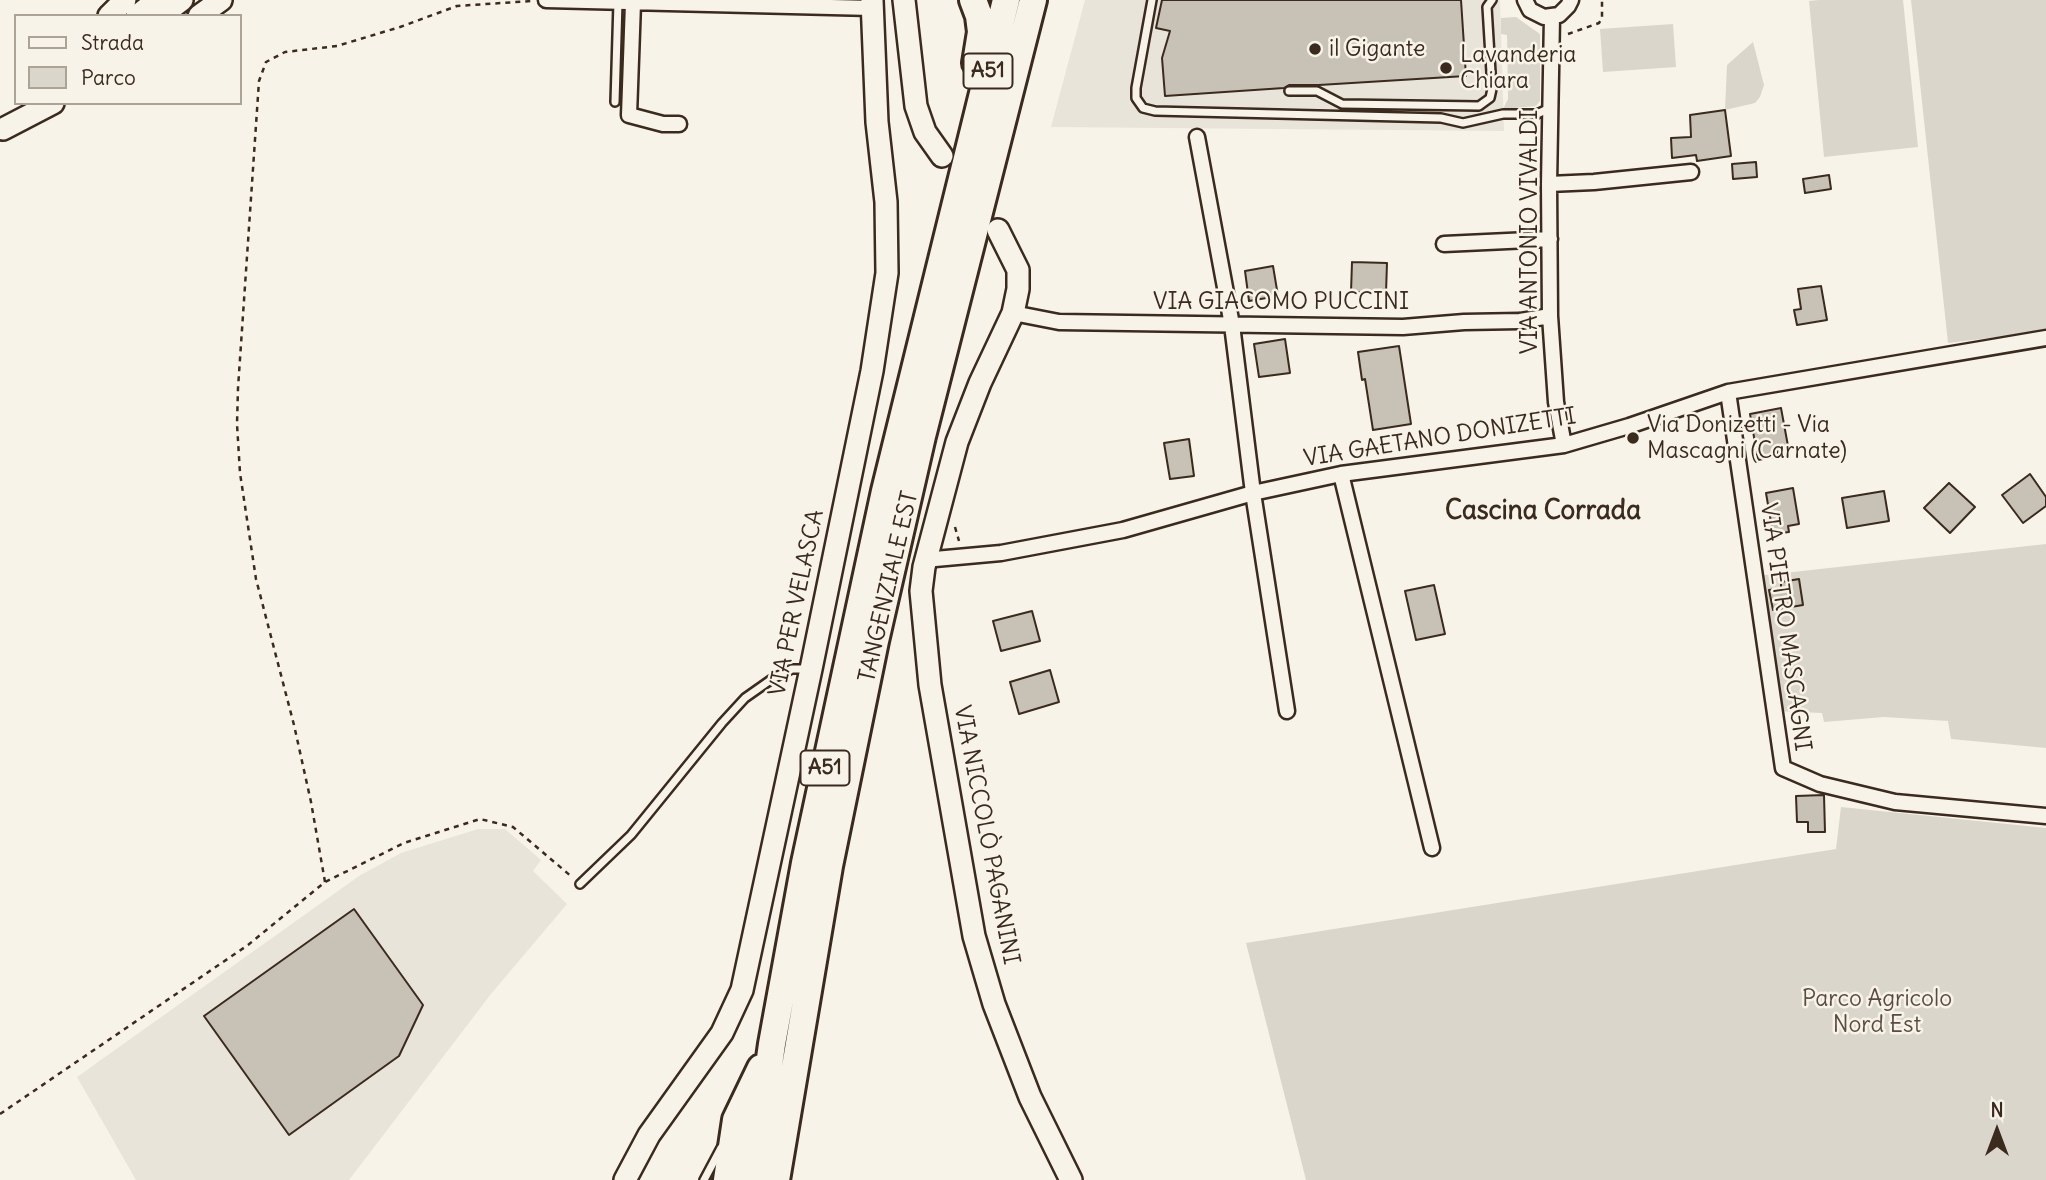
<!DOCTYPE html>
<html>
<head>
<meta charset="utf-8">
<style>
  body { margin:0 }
  #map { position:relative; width:2046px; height:1180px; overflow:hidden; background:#f7f3e8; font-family:Delius,sans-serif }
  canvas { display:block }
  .legend { position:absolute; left:14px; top:14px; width:228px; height:91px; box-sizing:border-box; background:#f7f3e8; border:2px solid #aca397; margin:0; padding:9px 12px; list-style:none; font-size:21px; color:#3b2a1e }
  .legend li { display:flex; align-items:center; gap:14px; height:35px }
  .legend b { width:35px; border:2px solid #aca397 }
  .north { position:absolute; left:1962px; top:1096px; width:70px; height:70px; -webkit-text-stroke:5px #f7f3e8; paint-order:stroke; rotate:0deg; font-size:19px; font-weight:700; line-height:28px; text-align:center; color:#3b2a1e }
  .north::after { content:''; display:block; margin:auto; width:24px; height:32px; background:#3b2a1e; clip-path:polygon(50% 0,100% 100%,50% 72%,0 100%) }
</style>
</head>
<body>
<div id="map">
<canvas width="2046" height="1180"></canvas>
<ul class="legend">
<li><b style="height:9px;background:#f7f3e8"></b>Strada</li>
<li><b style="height:19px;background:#dbd6cb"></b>Parco</li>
</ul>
<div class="north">N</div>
</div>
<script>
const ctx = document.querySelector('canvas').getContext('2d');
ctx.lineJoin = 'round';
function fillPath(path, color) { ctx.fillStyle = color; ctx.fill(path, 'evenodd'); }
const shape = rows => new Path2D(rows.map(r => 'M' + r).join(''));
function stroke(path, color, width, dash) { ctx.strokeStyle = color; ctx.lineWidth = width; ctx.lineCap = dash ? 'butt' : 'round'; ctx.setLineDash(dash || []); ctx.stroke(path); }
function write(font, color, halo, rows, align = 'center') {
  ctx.font = font + ' Delius,sans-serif'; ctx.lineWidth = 5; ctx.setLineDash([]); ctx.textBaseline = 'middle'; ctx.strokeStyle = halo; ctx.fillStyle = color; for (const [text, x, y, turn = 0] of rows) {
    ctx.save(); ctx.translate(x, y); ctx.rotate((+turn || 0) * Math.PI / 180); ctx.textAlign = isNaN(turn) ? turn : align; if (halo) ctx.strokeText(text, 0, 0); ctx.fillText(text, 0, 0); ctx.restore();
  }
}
const built = shape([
  [1085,0,1500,0,1504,131,1051,127],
  [478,829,505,829,541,860,533,871,567,904,491,994,349,1180,136,1180,77,1077,359,876,401,853]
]);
const green = shape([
  [1819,0,1903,0,1918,147,1824,157,1809,1],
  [1911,0,2046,0,2046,331,1948,343],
  [1516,17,1540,34,1540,101,1536,106,1503,109,1508,99,1507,35,1501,34,1501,18],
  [1673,24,1676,67,1603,72,1600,29],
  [1753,42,1764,85,1760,97,1755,103,1725,110,1727,65],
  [2046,544,2046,748,1951,739,1948,721,1884,717,1824,722,1822,713,1777,711,1757,576],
  [1841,807,2046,828,2046,1180,1306,1180,1246,943,1836,849]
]);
const building = shape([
  [1162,0,1461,0,1466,76,1319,85,1289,85,1284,88,1165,96,1162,58,1170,31,1156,28,1162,0],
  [1725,110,1731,156,1697,161,1696,155,1672,158,1671,138,1691,137,1690,115,1725,110],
  [1756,162,1757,177,1733,179,1732,164,1756,162],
  [1829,175,1831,189,1805,193,1803,179,1829,175],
  [1352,262,1387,263,1386,293,1351,292,1352,262],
  [1273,266,1278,296,1249,301,1245,271,1273,266],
  [1821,286,1827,320,1797,325,1794,310,1801,309,1798,289,1821,286],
  [1285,339,1290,373,1259,377,1254,344,1285,339],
  [1399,346,1411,424,1373,430,1365,379,1362,380,1358,352,1399,346],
  [1781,408,1788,446,1777,448,1778,456,1758,460,1750,414,1781,408],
  [1189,439,1194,476,1170,479,1164,443,1189,439],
  [2030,474,2046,497,2046,506,2023,523,2002,495,2030,474],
  [1949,483,1975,507,1950,533,1924,508,1949,483],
  [1793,488,1799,524,1788,526,1789,532,1773,534,1766,493,1793,488],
  [1884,491,1889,521,1847,528,1842,498,1884,491],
  [1799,579,1803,605,1773,610,1769,590,1781,588,1781,582,1799,579],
  [1434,585,1445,634,1416,640,1405,591,1434,585],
  [1032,611,1040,641,1001,651,993,621,1032,611],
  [1050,670,1059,702,1019,714,1010,682,1050,670],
  [1824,795,1825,832,1808,832,1808,822,1797,822,1796,796,1824,795],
  [354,909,423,1005,399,1056,289,1135,204,1016,354,909]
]);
const path = shape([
  [1568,34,1599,23,1602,18,1602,0],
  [955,527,959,541],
  [325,882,311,802,294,725,256,579,240,473,237,424,238,388,259,81,266,62,285,52,337,46,400,27,457,6,532,1],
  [0,1114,248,945,325,882,404,843,480,819,513,827,572,877]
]);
const lane = shape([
  [1152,0,1136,88,1136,98,1143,108,1155,111,1441,118,1463,123,1503,114,1537,114,1552,107],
  [1289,91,1317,91,1342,104,1479,106,1490,98,1492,89,1487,7,1492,0],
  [615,102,618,2],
  [580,884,631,835,722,723,745,698,772,679,792,669,809,669],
  [704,1180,721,1148]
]);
const street = shape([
  [546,0,872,8],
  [1525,0,1530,10,1544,17,1559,15,1568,6,1571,0],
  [633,3,629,115,663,124,679,124],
  [1552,17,1549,184,1550,316,1556,402,1564,445],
  [1197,137,1232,325,1253,493,1287,711],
  [1549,184,1594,182,1691,172],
  [1444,244,1550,239],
  [1013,313,1059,322,1403,327,1464,322,1520,321,1550,316],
  [1728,392,1783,768,1820,784,1895,802,2046,816],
  [1341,474,1432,848],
  [935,559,1001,553,1123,530,1253,493,1341,474,1564,445,1629,426,1728,392,2046,338]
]);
const secondary = shape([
  [904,0,916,106,925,132,942,156],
  [109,16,125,0],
  [137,16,157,0],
  [161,16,182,0],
  [199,16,221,0],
  [3,129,53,103],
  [998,230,1018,270,1018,289,1013,313,980,383,957,442,924,567,921,591,930,685,974,936,994,1004,1030,1097,1071,1180],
  [625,1180,649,1135,722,1033,742,990,811,669,872,371,887,273,886,202,877,122,872,0]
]);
const highway = shape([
  [973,0,979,16,981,32,976,63],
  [727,1180,736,1120,761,1068],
  [753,1180,772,1044,805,863,885,491,1006,0],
  [776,1180,829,866,875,641,922,436,1033,0]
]);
const markers = [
  [1315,49,7,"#3b2a1e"],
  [1446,68,7,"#3b2a1e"],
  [1633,438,7,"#3b2a1e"]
];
const shields = [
  [988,71,49],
  [825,768,49]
];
const shieldNames = [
  ["A51",988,71],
  ["A51",825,768]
];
const poiNames = [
  ["il Gigante",1329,49],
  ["Lavanderia",1460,55],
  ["Chiara",1460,81],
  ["Via Donizetti - Via",1647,425],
  ["Mascagni (Carnate)",1647,451]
];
const streetNames = [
  ["VIA ANTONIO VIVALDI",1530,232,-90],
  ["VIA GIACOMO PUCCINI",1281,302],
  ["VIA GAETANO DONIZETTI",1440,438,-9],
  ["TANGENZIALE EST",889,587,-77],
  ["VIA PER VELASCA",797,603,-78],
  ["VIA PIETRO MASCAGNI",1785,627,82],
  ["VIA NICCOLÒ PAGANINI",986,835,79]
];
const parkNames = [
  ["Parco Agricolo",1877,999],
  ["Nord Est",1877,1025]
];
const quarterNames = [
  ["Cascina Corrada",1543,512]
];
fillPath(built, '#e9e4d9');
fillPath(green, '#dbd6cb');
fillPath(building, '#c8c1b6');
stroke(building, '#3b2a1e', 2);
stroke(lane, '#3b2a1e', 12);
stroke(street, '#3b2a1e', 19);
stroke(secondary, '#3b2a1e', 26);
stroke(highway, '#3b2a1e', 32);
stroke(path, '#3b2a1e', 2.5, [5, 5]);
stroke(lane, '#f7f3e8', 7);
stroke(street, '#f7f3e8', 14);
stroke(secondary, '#f7f3e8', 21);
stroke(highway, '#f7f3e8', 26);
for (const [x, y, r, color] of markers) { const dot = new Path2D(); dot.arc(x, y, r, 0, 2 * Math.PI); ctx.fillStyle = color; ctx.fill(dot); stroke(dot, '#f7f3e8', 2.5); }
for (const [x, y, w] of shields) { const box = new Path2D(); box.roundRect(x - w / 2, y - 17.5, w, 35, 5); ctx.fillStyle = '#f7f3e8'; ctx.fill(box); stroke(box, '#3b2a1e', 2); }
write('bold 21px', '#3b2a1e', null, shieldNames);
write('23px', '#3b2a1e', '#f7f3e8', poiNames, 'left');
write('23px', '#3b2a1e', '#f7f3e8', streetNames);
write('23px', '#5b4c41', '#f7f3e8', parkNames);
write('bold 26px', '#3b2a1e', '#f7f3e8', quarterNames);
</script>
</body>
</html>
